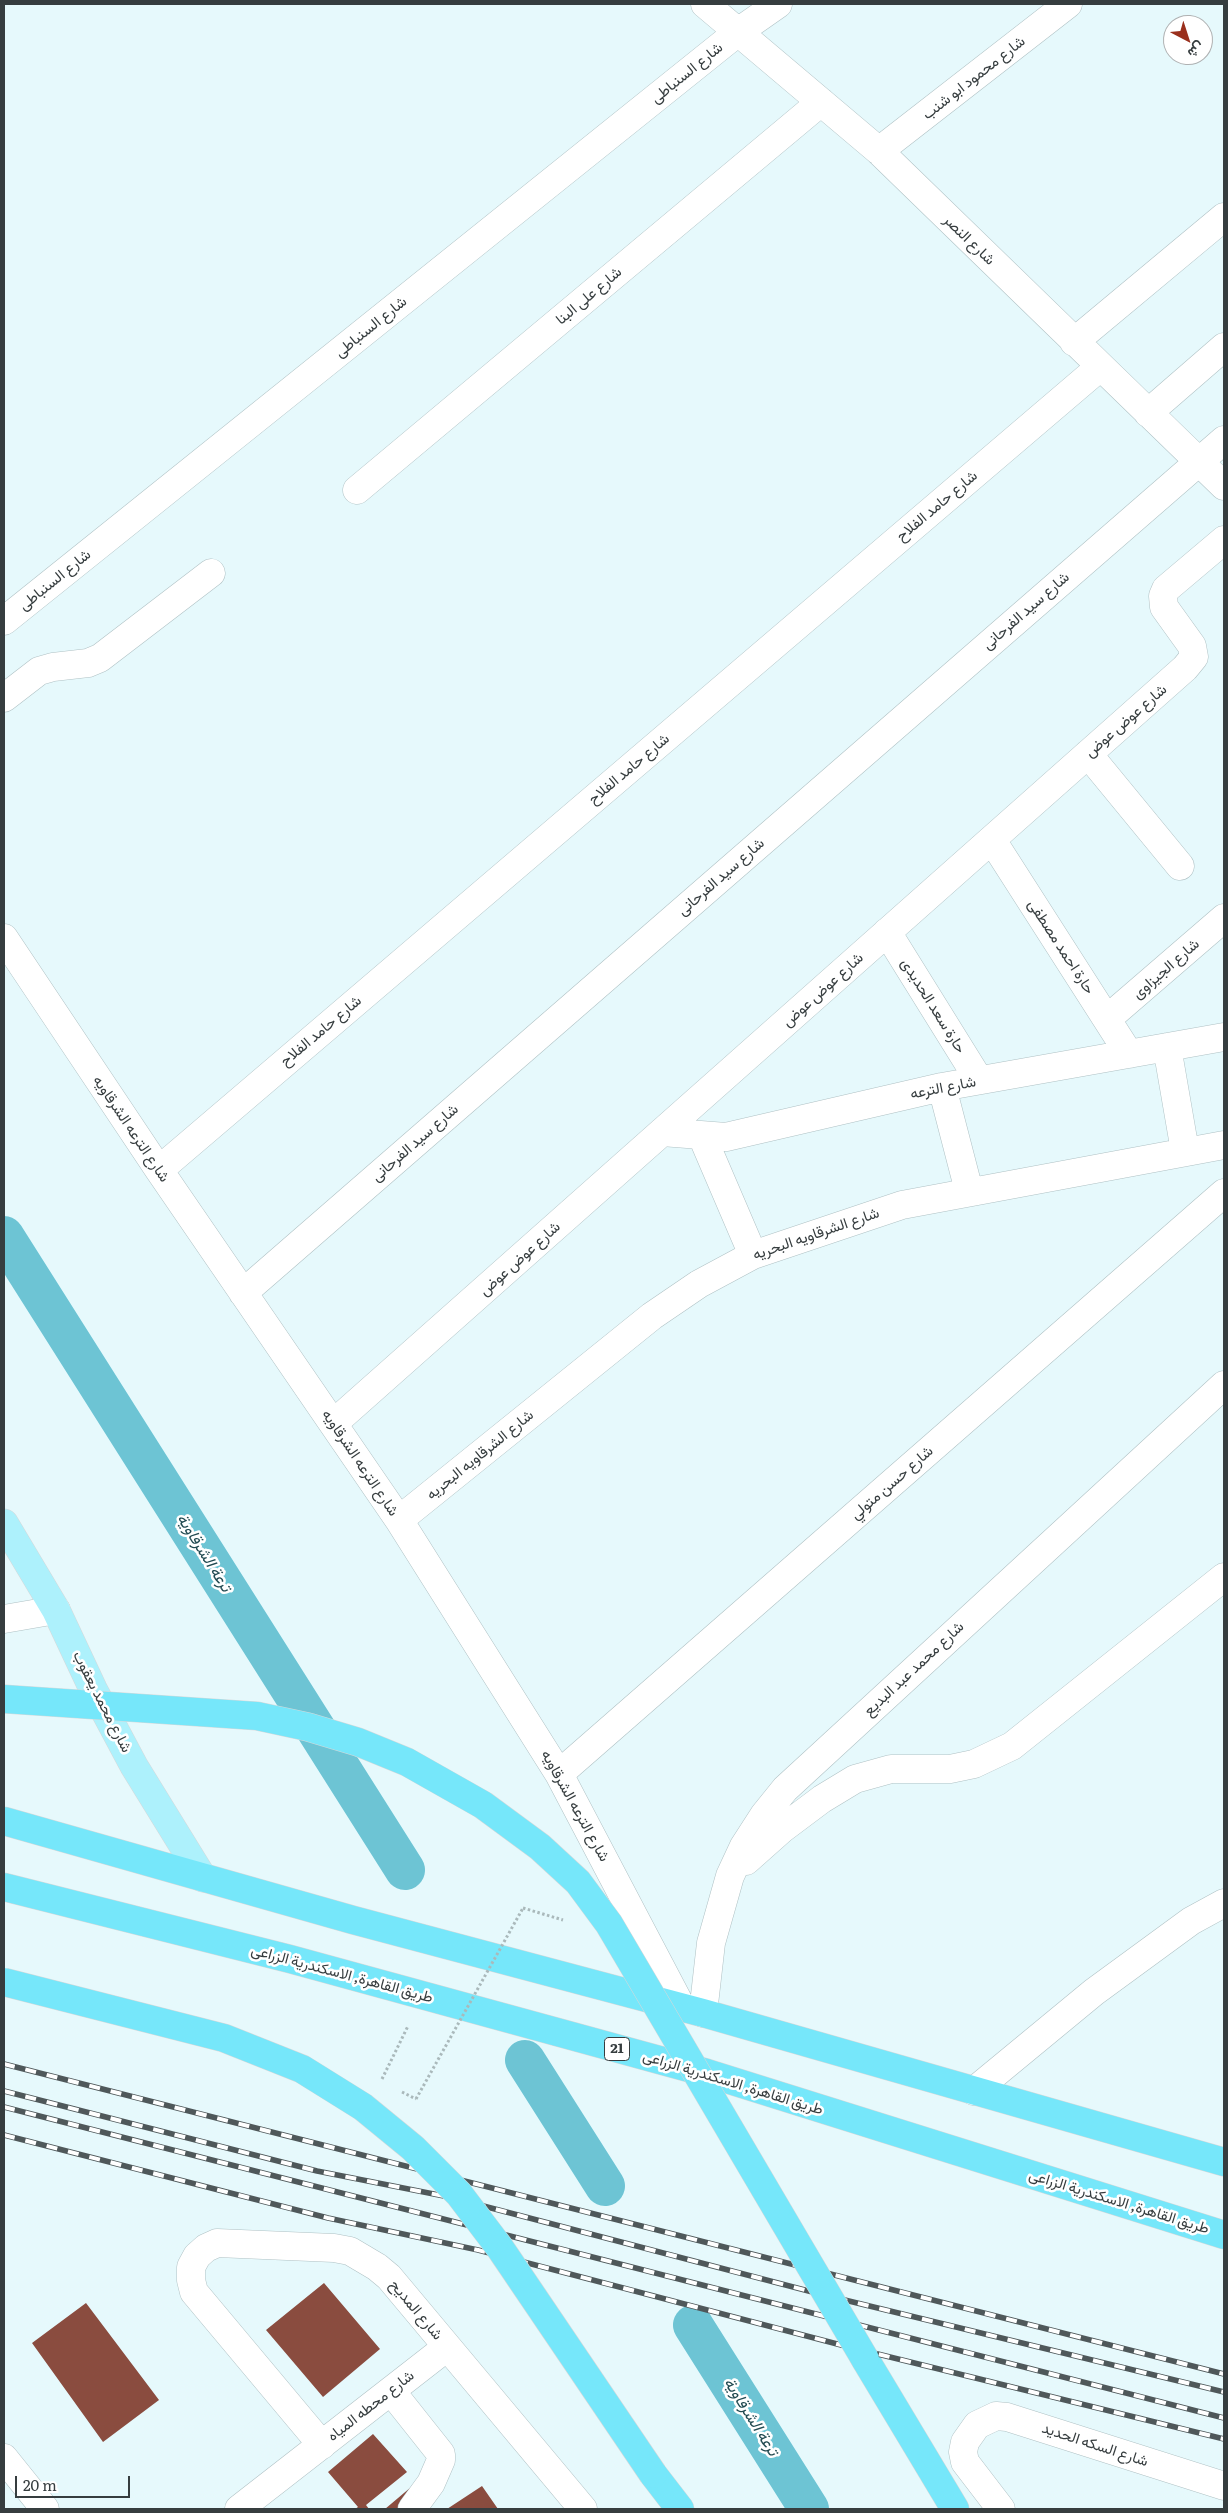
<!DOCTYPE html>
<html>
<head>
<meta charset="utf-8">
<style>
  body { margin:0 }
  #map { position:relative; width:1228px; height:2513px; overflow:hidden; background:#e6f9fc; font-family:Literata,Vazirmatn,serif }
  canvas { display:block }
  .frame { position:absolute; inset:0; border:5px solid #363d3f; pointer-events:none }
  .north { position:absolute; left:1163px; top:15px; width:50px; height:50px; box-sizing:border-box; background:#fff; border:1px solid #afb1b2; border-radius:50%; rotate:140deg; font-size:14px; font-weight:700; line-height:20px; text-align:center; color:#363d3f }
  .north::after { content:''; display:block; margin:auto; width:18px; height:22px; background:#9a301d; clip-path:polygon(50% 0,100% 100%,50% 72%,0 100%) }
  .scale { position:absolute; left:15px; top:2476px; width:115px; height:22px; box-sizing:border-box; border:2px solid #363d3f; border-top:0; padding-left:6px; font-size:15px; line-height:18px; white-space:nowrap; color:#363d3f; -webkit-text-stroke:4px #fff; paint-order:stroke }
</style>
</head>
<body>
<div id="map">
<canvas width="1228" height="2513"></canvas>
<div class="frame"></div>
<div class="north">ش</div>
<div class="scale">20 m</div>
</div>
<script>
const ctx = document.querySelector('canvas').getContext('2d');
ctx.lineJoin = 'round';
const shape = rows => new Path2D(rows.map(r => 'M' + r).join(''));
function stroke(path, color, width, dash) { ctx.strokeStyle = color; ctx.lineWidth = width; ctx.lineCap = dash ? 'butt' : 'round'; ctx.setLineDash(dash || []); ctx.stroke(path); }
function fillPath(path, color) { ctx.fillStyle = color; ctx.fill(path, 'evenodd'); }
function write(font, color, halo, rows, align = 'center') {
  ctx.font = font + ' Literata,Vazirmatn,serif'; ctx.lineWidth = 5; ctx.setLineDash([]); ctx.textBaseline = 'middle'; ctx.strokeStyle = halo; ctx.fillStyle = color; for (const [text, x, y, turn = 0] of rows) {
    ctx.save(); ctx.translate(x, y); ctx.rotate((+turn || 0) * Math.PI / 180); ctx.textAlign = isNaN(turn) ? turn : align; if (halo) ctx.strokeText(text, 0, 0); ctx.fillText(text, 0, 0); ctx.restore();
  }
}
const canal = shape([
  [4,1236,405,1870],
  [525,2060,605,2186],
  [693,2325,809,2509]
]);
const building = shape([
  [324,2283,380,2349,323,2397,266,2330],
  [86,2303,159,2400,103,2442,32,2343],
  [373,2434,407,2472,366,2505,369,2509,355,2509,358,2507,328,2472],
  [417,2482,424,2509,385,2509],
  [482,2486,498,2509,447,2509]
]);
const path = shape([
  [523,1908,563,1920],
  [382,2079,408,2026],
  [402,2092,416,2099]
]);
const minor = shape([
  [705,4,879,151,1224,486],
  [879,151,1068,4],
  [1074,342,1224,217],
  [1148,413,1224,347],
  [357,490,821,102],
  [4,621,738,32,778,4],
  [4,698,39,671,53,667,88,663,100,658,211,573],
  [1088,754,1180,866],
  [992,840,1129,1054],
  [887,932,979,1080],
  [4,938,159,1170,399,1520,559,1774,682,2008],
  [1107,1019,1224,918],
  [1167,1047,1185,1151],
  [942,1087,969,1191],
  [662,1132,726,1137,942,1087,1224,1037],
  [702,1136,753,1255],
  [159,1170,1100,367],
  [243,1293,1224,440],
  [334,1423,1185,668,1194,657,1192,646,1164,607,1163,596,1166,589,1224,540],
  [399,1520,652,1316,699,1284,753,1255,902,1205,1224,1145],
  [4,1619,56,1610],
  [559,1774,1224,1193],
  [746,1861,782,1829,822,1799,855,1779,891,1769,950,1769,974,1764,1012,1746,1224,1577],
  [703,2013,711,1943,730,1876,744,1846,764,1815,785,1789,1224,1385],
  [974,2091,1094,1992,1191,1921,1224,1903],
  [391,2391,441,2454,441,2460,431,2483,412,2509],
  [322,2445,194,2292,191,2280,191,2267,197,2256,206,2248,217,2243,334,2248,350,2251,377,2267,389,2277,583,2509],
  [4,2458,45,2509],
  [239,2509,447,2347],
  [1001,2509,965,2462,963,2452,965,2442,977,2425,996,2416,1007,2417,1224,2486]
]);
const major = shape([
  [4,1523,56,1610,93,1689,134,1766,203,1878]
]);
const highway = shape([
  [4,1821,353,1920,703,2013,1224,2162],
  [4,1887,290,1959,707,2073,1224,2235],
  [865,2359,955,2509],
  [653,2474,680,2509]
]);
const rail = shape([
  [4,2064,1224,2374],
  [4,2091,317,2171,449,2197,820,2294,1224,2392],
  [4,2107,1224,2418],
  [4,2135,328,2218,478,2250,841,2345,1224,2439]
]);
const pathBridge = shape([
  [416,2099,523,1908]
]);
const highwayBridge = shape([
  [4,1699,257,1716,308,1727,358,1742,407,1762,483,1805,540,1847,578,1882,609,1924,865,2359],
  [4,1982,224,2038,302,2069,363,2107,413,2148,459,2194,500,2248,653,2474]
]);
const shields = [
  [617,2049,25]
];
const shieldNames = [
  ["21",617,2049]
];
const streetNames = [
  ["شارع السنباطى",687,73,-39],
  ["شارع محمود ابو شنب",974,78,-38],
  ["شارع النصر",969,240,44],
  ["شارع على البنا",589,296,-40],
  ["شارع السنباطى",371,327,-39],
  ["شارع حامد الفلاح",937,506,-40],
  ["شارع السنباطى",55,580,-39],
  ["شارع سيد الفرحانى",1026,611,-41],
  ["شارع عوض عوض",1126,721,-41],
  ["شارع حامد الفلاح",629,769,-40],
  ["شارع سيد الفرحانى",721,877,-41],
  ["حارة احمد مصطفى",1061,947,57],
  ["شارع الجيزاوى",1166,969,-41],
  ["شارع عوض عوض",823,990,-42],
  ["حارة سعد الحديدى",933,1006,58],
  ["شارع حامد الفلاح",321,1031,-40],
  ["شارع الترعه",943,1088,-11],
  ["شارع الترعه الشرقاويه",131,1129,56],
  ["شارع سيد الفرحانى",415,1143,-41],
  ["شارع الشرقاويه البحريه",816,1234,-19],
  ["شارع عوض عوض",520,1259,-42],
  ["شارع الشرقاويه البحريه",480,1455,-39],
  ["شارع الترعه الشرقاويه",360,1463,56],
  ["شارع حسن متولي",892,1483,-41],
  ["شارع محمد عبد البديع",914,1669,-43],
  ["شارع محمد يعقوب",102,1702,63],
  ["شارع الترعه الشرقاويه",575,1806,61],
  ["طريق القاهرة, الاسكندرية الزراعى",342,1974,15],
  ["طريق القاهرة, الاسكندرية الزراعى",733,2083,17],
  ["طريق القاهرة, الاسكندرية الزراعى",1119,2202,17],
  ["شارع المديح",416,2310,50],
  ["شارع محطه المياه",371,2406,-38],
  ["شارع السكه الحديد",1095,2445,18]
];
const waterNames = [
  ["ترعة الشرقاوية",204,1553,58],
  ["ترعة الشرقاوية",751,2417,58]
];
stroke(canal, '#6dc4d4', 40);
fillPath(building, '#8a4c3f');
stroke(minor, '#afc1c4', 29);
stroke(major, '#d7d8d9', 29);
stroke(highway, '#d7d8d9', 29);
stroke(path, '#aab9bb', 3, [2.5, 2.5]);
stroke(minor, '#fff', 28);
stroke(major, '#adf1fc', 28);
stroke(highway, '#76e7fa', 28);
stroke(rail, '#4f585a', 5.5);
stroke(rail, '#fff', 4, [11]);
stroke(highwayBridge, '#d7d8d9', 29, []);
stroke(pathBridge, '#aab9bb', 3, [2.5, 2.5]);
stroke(highwayBridge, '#76e7fa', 28);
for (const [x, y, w] of shields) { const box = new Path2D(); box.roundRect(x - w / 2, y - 11.5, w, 23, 4); ctx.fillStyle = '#fff'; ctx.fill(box); stroke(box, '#363d3f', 1); }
write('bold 14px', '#363d3f', null, shieldNames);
write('15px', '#363d3f', '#fff', streetNames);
write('italic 16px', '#214a51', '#fff', waterNames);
</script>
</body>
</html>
